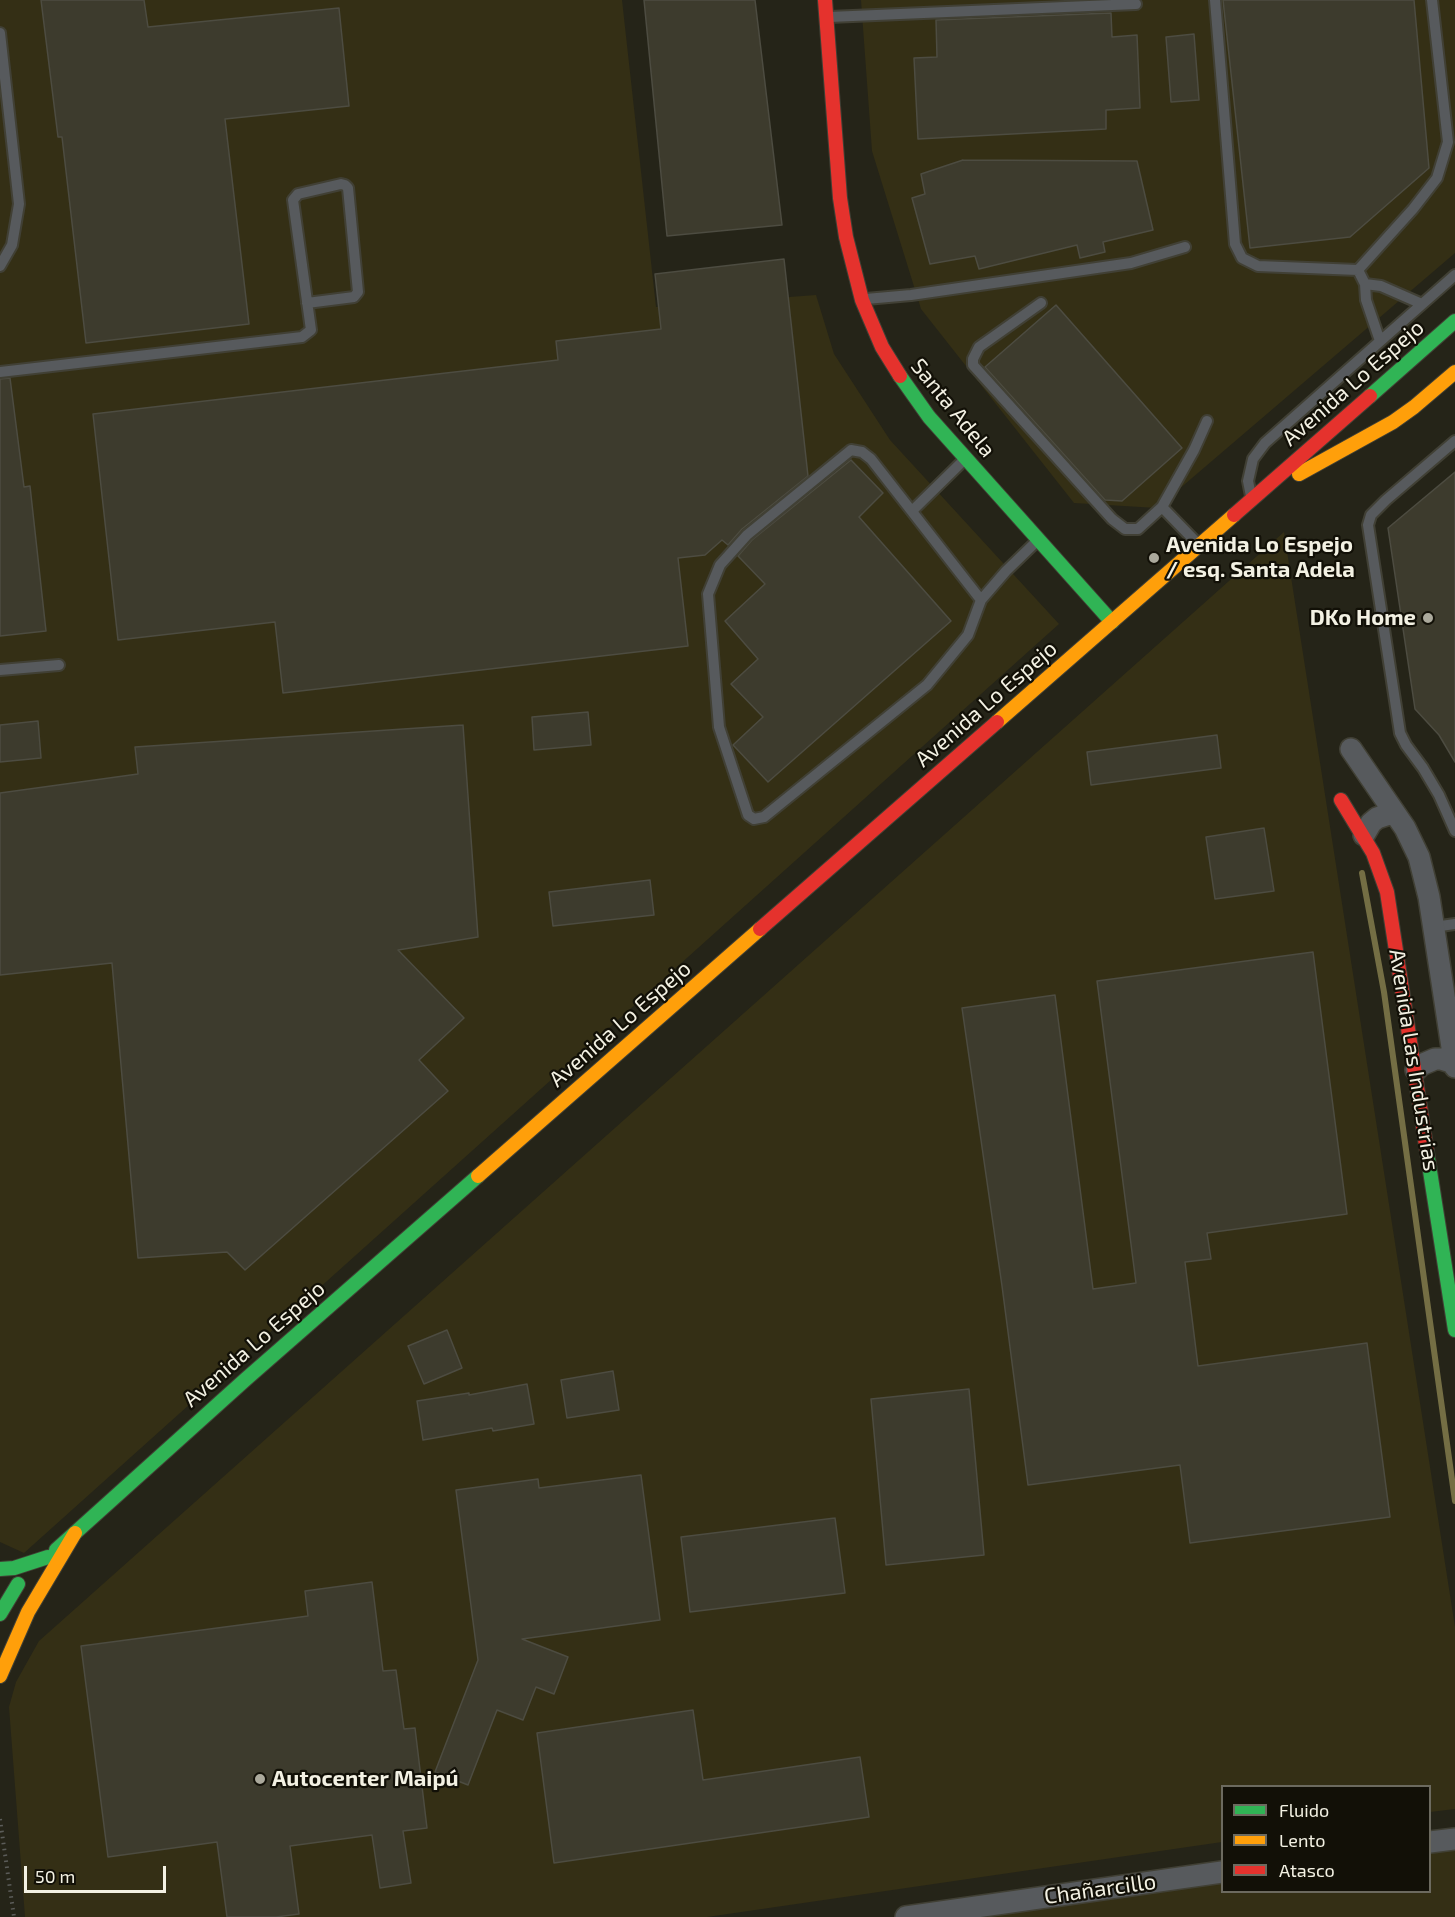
<!DOCTYPE html>
<html>
<head>
<meta charset="utf-8">
<style>
  body { margin:0 }
  #map { position:relative; width:1455px; height:1917px; overflow:hidden; background:#252418; font-family:"Exo 2",sans-serif }
  canvas { display:block }
  .legend { position:absolute; left:1221px; top:1785px; width:210px; height:108px; box-sizing:border-box; background:#121007; border:2px solid #6c6a5f; margin:0; padding:8px 10px; list-style:none; font-size:18px; color:#f3f1e3 }
  .legend li { display:flex; align-items:center; gap:12px; height:30px }
  .legend b { width:30px; border:2px solid #6c6a5f }
  .scale { position:absolute; left:24px; top:1866px; width:142px; height:27px; box-sizing:border-box; border:3px solid #f3f1e3; border-top:0; padding-left:8px; font-size:18px; line-height:21px; white-space:nowrap; color:#f3f1e3; -webkit-text-stroke:4px #121007; paint-order:stroke }
</style>
</head>
<body>
<div id="map">
<canvas width="1455" height="1917"></canvas>
<ul class="legend">
<li><b style="height:8px;background:#30b455"></b>Fluido</li>
<li><b style="height:8px;background:#ff9f0a"></b>Lento</li>
<li><b style="height:8px;background:#e5322d"></b>Atasco</li>
</ul>
<div class="scale">50 m</div>
</div>
<script>
const ctx = document.querySelector('canvas').getContext('2d');
ctx.lineJoin = 'round';
function fillPath(path, color) { ctx.fillStyle = color; ctx.fill(path, 'evenodd'); }
const shape = rows => new Path2D(rows.map(r => 'M' + r).join(''));
function stroke(path, color, width, dash) { ctx.strokeStyle = color; ctx.lineWidth = width; ctx.lineCap = dash ? 'butt' : 'round'; ctx.setLineDash(dash || []); ctx.stroke(path); }
function write(font, color, halo, rows, align = 'center') {
  ctx.font = font + ' "Exo 2",sans-serif'; ctx.lineWidth = 4.5; ctx.setLineDash([]); ctx.textBaseline = 'middle'; ctx.strokeStyle = halo; ctx.fillStyle = color; for (const [text, x, y, turn = 0] of rows) {
    ctx.save(); ctx.translate(x, y); ctx.rotate((+turn || 0) * Math.PI / 180); ctx.textAlign = isNaN(turn) ? turn : align; if (halo) ctx.strokeText(text, 0, 0); ctx.fillText(text, 0, 0); ctx.restore();
  }
}
const built = shape([
  [0,0,622,0,656,307,816,295,834,354,890,440,1059,624,24,1553,0,1542],
  [861,0,1455,0,1455,253,1157,508,1074,503,921,309,872,151],
  [1284,532,1455,1627,1455,1809,1430,1812,1430,1786,1222,1786,1222,1842,707,1917,25,1917,9,1707,16,1682,39,1641],
  [1455,1831,1455,1917,915,1917,1222,1868,1222,1892,1430,1892,1430,1836]
]);
const stream = shape([
  [1362,873,1384,992,1455,1501]
]);
const building = shape([
  [41,0,144,0,148,27,339,8,349,106,225,119,249,324,86,343,62,137,58,137,41,0],
  [644,0,755,0,782,225,667,236,644,0],
  [1223,0,1414,0,1429,168,1350,237,1250,248,1223,0],
  [1111,13,1112,37,1137,35,1140,108,1106,110,1106,129,918,139,914,58,937,57,936,20,1111,13],
  [1194,34,1199,100,1171,102,1166,37,1194,34],
  [963,160,1137,161,1153,230,1103,242,1105,252,1080,258,1077,245,979,269,975,256,930,264,912,198,925,194,921,174,963,160],
  [784,259,808,476,742,529,728,545,722,540,705,555,678,558,688,646,283,693,275,622,118,640,93,414,558,360,556,341,661,329,655,274,784,259],
  [1056,305,1182,448,1122,501,1105,500,985,367,1056,305],
  [10,378,24,487,30,486,46,631,0,636,0,379,10,378],
  [851,460,883,493,859,517,951,621,768,782,733,745,763,717,731,684,758,659,725,621,765,584,738,556,752,540,851,460],
  [1455,472,1455,762,1439,735,1415,709,1388,528,1455,472],
  [588,712,591,745,534,750,532,717,588,712],
  [38,721,41,758,0,762,0,725,38,721],
  [463,725,478,937,398,950,464,1018,419,1060,448,1091,245,1270,227,1252,138,1258,112,963,0,975,0,793,138,774,135,747,463,725],
  [1217,735,1221,768,1091,785,1087,752,1217,735],
  [1264,828,1274,891,1215,899,1206,837,1264,828],
  [650,880,654,915,553,926,549,892,650,880],
  [1313,952,1347,1214,1207,1233,1211,1259,1185,1262,1198,1366,1367,1343,1390,1517,1190,1543,1180,1465,1028,1485,1002,1286,962,1008,1055,995,1093,1289,1136,1283,1097,981,1313,952],
  [447,1330,462,1368,424,1384,408,1346,447,1330],
  [613,1371,619,1410,567,1418,561,1380,613,1371],
  [527,1384,534,1424,493,1431,492,1428,423,1440,417,1401,469,1393,469,1395,527,1384],
  [969,1389,984,1555,886,1565,871,1399,969,1389],
  [641,1475,660,1620,522,1639,568,1657,554,1694,536,1687,523,1720,497,1710,468,1785,435,1772,478,1660,456,1490,538,1479,539,1488,641,1475],
  [835,1518,845,1593,690,1612,681,1537,835,1518],
  [372,1582,383,1671,396,1670,404,1729,415,1728,427,1828,403,1831,411,1883,380,1888,372,1835,290,1846,299,1914,276,1917,227,1917,217,1842,108,1857,81,1646,308,1616,305,1591,372,1582],
  [693,1710,703,1780,860,1757,869,1817,554,1863,537,1733,693,1710]
]);
const path = shape([
  [0,1819,14,1917]
]);
const lane = shape([
  [1215,0,1235,244,1242,258,1258,266,1358,270],
  [829,17,1136,4],
  [0,33,19,204,12,245,0,266],
  [1358,270,1413,209,1437,178,1448,142,1432,0],
  [1358,270,1365,284,1366,300,1380,341],
  [1365,284,1381,286,1422,304],
  [866,299,911,295,1131,263,1185,247],
  [1041,303,979,347,973,359,973,365,1112,519,1125,529,1138,529,1162,507,1197,543],
  [0,372,302,337,311,330,293,200,298,194,341,184,345,185,348,188,358,292,354,297,307,303],
  [1455,441,1386,500,1371,515,1368,525,1400,733,1406,745,1423,768,1439,795,1455,831],
  [1251,496,1248,481,1253,459,1265,443,1455,275],
  [1162,507,1194,450,1207,421],
  [912,511,965,459],
  [981,600,871,459,862,452,851,450,747,535,720,565,708,594,719,727,748,815,754,819,764,817,927,685,968,635,981,600,1006,571,1038,540],
  [0,670,59,665],
  [1434,927,1455,924]
]);
const street = shape([
  [1351,749,1405,828,1419,857,1429,897,1455,1067],
  [1364,835,1371,823,1377,818,1389,814,1395,814],
  [1416,1070,1421,1065,1435,1059,1441,1059,1454,1063],
  [1430,1842,1455,1839],
  [906,1917,1222,1872]
]);
const fast = shape([
  [900,376,929,417,1112,622],
  [1370,396,1455,321],
  [1427,1152,1455,1330],
  [56,1550,246,1379,478,1176],
  [0,1569,14,1568,48,1557],
  [0,1614,18,1584]
]);
const slow = shape([
  [1299,474,1393,422,1414,407,1455,372],
  [997,722,1234,515],
  [478,1176,760,929],
  [0,1676,28,1612,75,1533]
]);
const jam = shape([
  [825,0,840,198,846,237,862,300,882,347,900,376],
  [1234,515,1370,396],
  [1341,800,1373,853,1387,892,1427,1152],
  [760,929,997,722]
]);
const markers = [
  [1154,558,6,"#aba99c"],
  [1428,618,6,"#aba99c"],
  [260,1779,6,"#aba99c"]
];
const streetNames = [
  ["Avenida Lo Espejo",1353,383,-41],
  ["Santa Adela",953,408,51],
  ["Avenida Lo Espejo",986,704,-41],
  ["Avenida Lo Espejo",620,1024,-41],
  ["Avenida Las Industrias",1414,1060,81],
  ["Avenida Lo Espejo",254,1344,-41],
  ["Chañarcillo",1100,1889,-8]
];
const poiNames = [
  ["Avenida Lo Espejo",1166,545],
  ["/ esq. Santa Adela",1166,570],
  ["DKo Home",1416,618,"right"],
  ["Autocenter Maipú",272,1779]
];
fillPath(built, '#342f15');
stroke(stream, '#746e44', 6);
fillPath(building, '#3d3b2d');
stroke(building, '#4d4c41', 1.5);
stroke(lane, '#414035', 14);
stroke(street, '#414035', 24);
stroke(fast, '#414035', 16);
stroke(slow, '#414035', 16);
stroke(jam, '#414035', 16);
stroke(path, '#5b5c59', 4, [1.5, 4.5]);
stroke(lane, '#575a5d', 10);
stroke(street, '#575a5d', 21);
stroke(fast, '#30b455', 14);
stroke(slow, '#ff9f0a', 14);
stroke(jam, '#e5322d', 14);
for (const [x, y, r, color] of markers) { const dot = new Path2D(); dot.arc(x, y, r, 0, 2 * Math.PI); ctx.fillStyle = color; ctx.fill(dot); stroke(dot, '#121007', 2); }
write('22px', '#f3f1e3', '#121007', streetNames);
write('bold 22px', '#f3f1e3', '#121007', poiNames, 'left');
</script>
</body>
</html>
